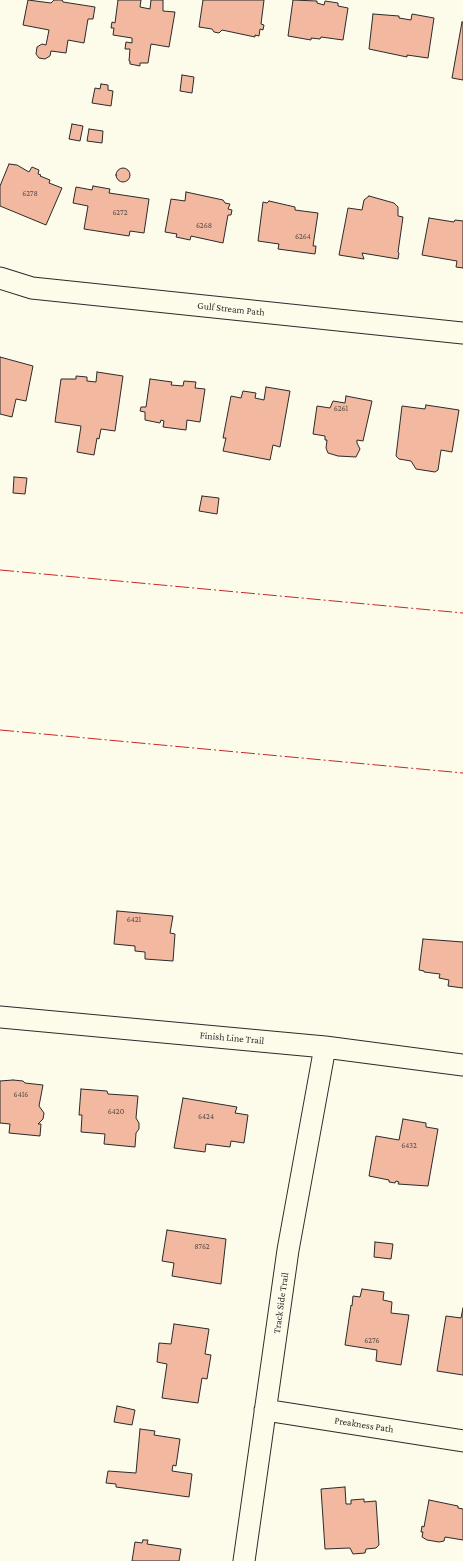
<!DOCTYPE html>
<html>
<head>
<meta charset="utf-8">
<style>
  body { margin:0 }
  canvas { display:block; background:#fdfbea }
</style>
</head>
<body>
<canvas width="463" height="1561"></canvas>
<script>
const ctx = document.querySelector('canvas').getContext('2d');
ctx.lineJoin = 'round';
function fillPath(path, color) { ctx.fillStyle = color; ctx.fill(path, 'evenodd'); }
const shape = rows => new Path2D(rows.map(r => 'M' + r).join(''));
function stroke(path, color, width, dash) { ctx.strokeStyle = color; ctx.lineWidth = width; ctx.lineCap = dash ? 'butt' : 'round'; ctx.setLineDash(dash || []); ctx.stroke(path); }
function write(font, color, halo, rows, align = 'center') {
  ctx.font = font + ' "Crimson Pro",serif'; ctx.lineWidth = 3; ctx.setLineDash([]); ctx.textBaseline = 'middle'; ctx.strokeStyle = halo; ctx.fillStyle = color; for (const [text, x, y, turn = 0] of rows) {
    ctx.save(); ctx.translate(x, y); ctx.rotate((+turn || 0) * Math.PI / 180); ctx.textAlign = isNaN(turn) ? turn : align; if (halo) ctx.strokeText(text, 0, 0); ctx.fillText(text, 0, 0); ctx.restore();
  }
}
const building = shape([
  [28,0,51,3,54,0,62,0,63,2,95,7,93,19,88,19,84,43,68,40,66,53,51,51,50,56,45,59,39,58,36,54,37,47,42,44,46,45,49,30,23,25,28,0],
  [118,0,141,0,140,7,150,9,151,0,163,0,163,11,175,12,169,47,151,44,148,63,140,63,140,66,130,64,130,61,129,61,130,49,125,49,126,42,132,43,132,38,113,35,114,28,111,28,112,22,115,23,118,0],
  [203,0,264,0,261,24,264,25,263,30,260,29,259,36,255,35,255,37,222,30,219,33,214,32,212,29,199,27,203,0],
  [293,0,317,1,317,3,324,5,325,1,338,3,338,6,348,8,343,40,321,37,320,39,311,38,311,40,288,36,293,0],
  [373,14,399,16,399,18,411,20,412,14,434,18,428,58,407,55,407,57,369,49,373,14],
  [462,22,463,22,463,80,452,78,462,22],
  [182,75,194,77,192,93,180,91,182,75],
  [101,84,108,85,108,90,113,91,111,106,92,103,95,88,100,89,101,84],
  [72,124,83,126,80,141,69,139,72,124],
  [89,129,103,131,102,143,87,141,89,129],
  [9,164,17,165,29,172,32,167,39,170,38,174,41,175,40,176,50,180,49,183,62,188,46,225,0,206,0,186,9,164],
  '116 175a7 7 0 1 1 14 0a7 7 0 1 1-14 0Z',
  [93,186,110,189,109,193,149,199,144,233,130,231,129,236,84,229,88,206,73,203,76,187,92,190,93,186],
  [186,192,223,200,225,203,230,204,228,209,232,210,231,215,228,215,223,243,191,236,190,240,176,237,177,234,165,232,171,199,185,201,186,192],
  [369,196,394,203,398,207,398,216,403,217,398,252,399,253,398,259,362,253,364,259,339,255,348,208,362,210,364,200,369,196],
  [269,201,295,207,295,210,318,213,313,246,316,246,315,254,278,249,279,244,258,241,263,202,267,203,269,201],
  [429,218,454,222,455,220,463,221,463,268,456,267,457,261,422,255,429,218],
  [0,357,33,366,26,401,16,399,12,417,0,414,0,357],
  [97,372,123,376,115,431,101,429,99,439,97,438,94,455,77,452,81,426,55,422,61,379,76,379,76,376,87,377,87,381,96,382,97,372],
  [150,379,172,382,171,385,183,386,184,381,196,382,195,388,205,389,200,422,187,420,186,430,163,427,164,421,161,420,160,423,145,420,145,412,140,411,141,407,146,407,150,379],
  [266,387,290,391,280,447,273,445,270,460,223,451,226,438,223,438,231,396,241,398,243,391,256,393,255,398,264,400,266,387],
  [346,396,372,401,363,441,357,440,357,443,360,449,356,457,338,456,328,453,326,448,327,440,325,440,325,436,313,434,317,406,330,408,333,401,345,403,346,396],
  [426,405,459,410,452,452,441,450,438,470,435,472,416,469,411,461,399,459,396,456,402,406,425,409,426,405],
  [14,477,27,478,25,494,13,493,14,477],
  [202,496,219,498,217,514,199,511,202,496],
  [117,911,173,916,170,933,175,934,173,961,145,959,145,952,135,951,135,946,114,944,117,911],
  [423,939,463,942,463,988,448,986,449,980,439,978,440,974,424,972,424,971,419,970,423,939],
  [13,1080,23,1081,25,1083,43,1085,39,1106,44,1113,43,1119,38,1124,41,1124,40,1136,9,1133,10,1124,0,1123,0,1081,13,1080],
  [81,1089,107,1091,108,1094,138,1096,136,1118,139,1123,139,1129,136,1133,135,1147,104,1144,105,1134,81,1132,82,1115,79,1115,81,1089],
  [183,1098,237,1107,235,1113,248,1115,244,1143,231,1141,230,1147,206,1144,205,1152,174,1148,183,1098],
  [403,1119,426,1123,426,1127,438,1129,428,1186,398,1184,399,1182,396,1181,395,1183,389,1182,389,1180,369,1176,376,1136,399,1140,403,1119],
  [167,1230,226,1239,221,1284,172,1276,174,1263,162,1261,167,1230],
  [375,1242,393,1244,391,1259,374,1257,375,1242],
  [362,1289,384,1292,383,1300,392,1302,391,1313,409,1315,401,1365,376,1361,377,1350,345,1345,351,1305,352,1306,353,1296,360,1297,362,1289],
  [463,1308,463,1375,437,1371,446,1316,461,1318,463,1308],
  [174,1324,209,1329,205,1354,211,1355,207,1379,202,1378,198,1403,162,1398,167,1364,157,1362,159,1343,171,1344,174,1324],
  [117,1406,135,1410,132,1425,114,1422,117,1406],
  [140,1429,155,1431,154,1435,180,1439,176,1466,173,1465,172,1471,192,1474,189,1497,116,1487,116,1484,106,1483,108,1471,136,1473,140,1429],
  [345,1487,346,1504,351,1504,351,1500,364,1499,364,1502,376,1501,379,1545,376,1548,366,1549,365,1553,353,1554,350,1548,325,1549,321,1489,345,1487],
  [429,1500,458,1506,458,1508,463,1509,463,1540,445,1537,444,1541,439,1542,427,1540,422,1537,423,1532,421,1532,422,1526,424,1527,429,1500],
  [143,1540,148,1540,147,1544,181,1549,179,1561,132,1561,135,1542,142,1543,143,1540]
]);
const street = shape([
  [0,278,32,288,463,333],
  [0,1017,325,1047,463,1065],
  [265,1410,463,1441],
  [244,1561,288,1250,325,1047]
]);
const power = shape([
  [0,570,463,613],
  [0,730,463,773]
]);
const numberNames = [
  ["6278",30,194],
  ["6272",120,213],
  ["6268",204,226],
  ["6264",303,237],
  ["6261",341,409],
  ["6421",134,920],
  ["6416",21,1095],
  ["6420",116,1112],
  ["6424",206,1117],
  ["6432",409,1146],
  ["8762",202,1247],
  ["6276",372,1341]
];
const streetNames = [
  ["Gulf Stream Path",231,309,6],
  ["Finish Line Trail",232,1038,5],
  ["Track Side Trail",281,1303,-82],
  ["Preakness Path",364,1425,9]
];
fillPath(building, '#f2b8a0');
stroke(building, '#2b2b2b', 1);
stroke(street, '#2b2b2b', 23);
stroke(street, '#fdfbea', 21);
stroke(power, '#c62828', 1, [14, 3, 2, 3]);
write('8px', '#5d4e48', null, numberNames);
write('10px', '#2b2b2b', '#fdfbea', streetNames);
</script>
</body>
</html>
